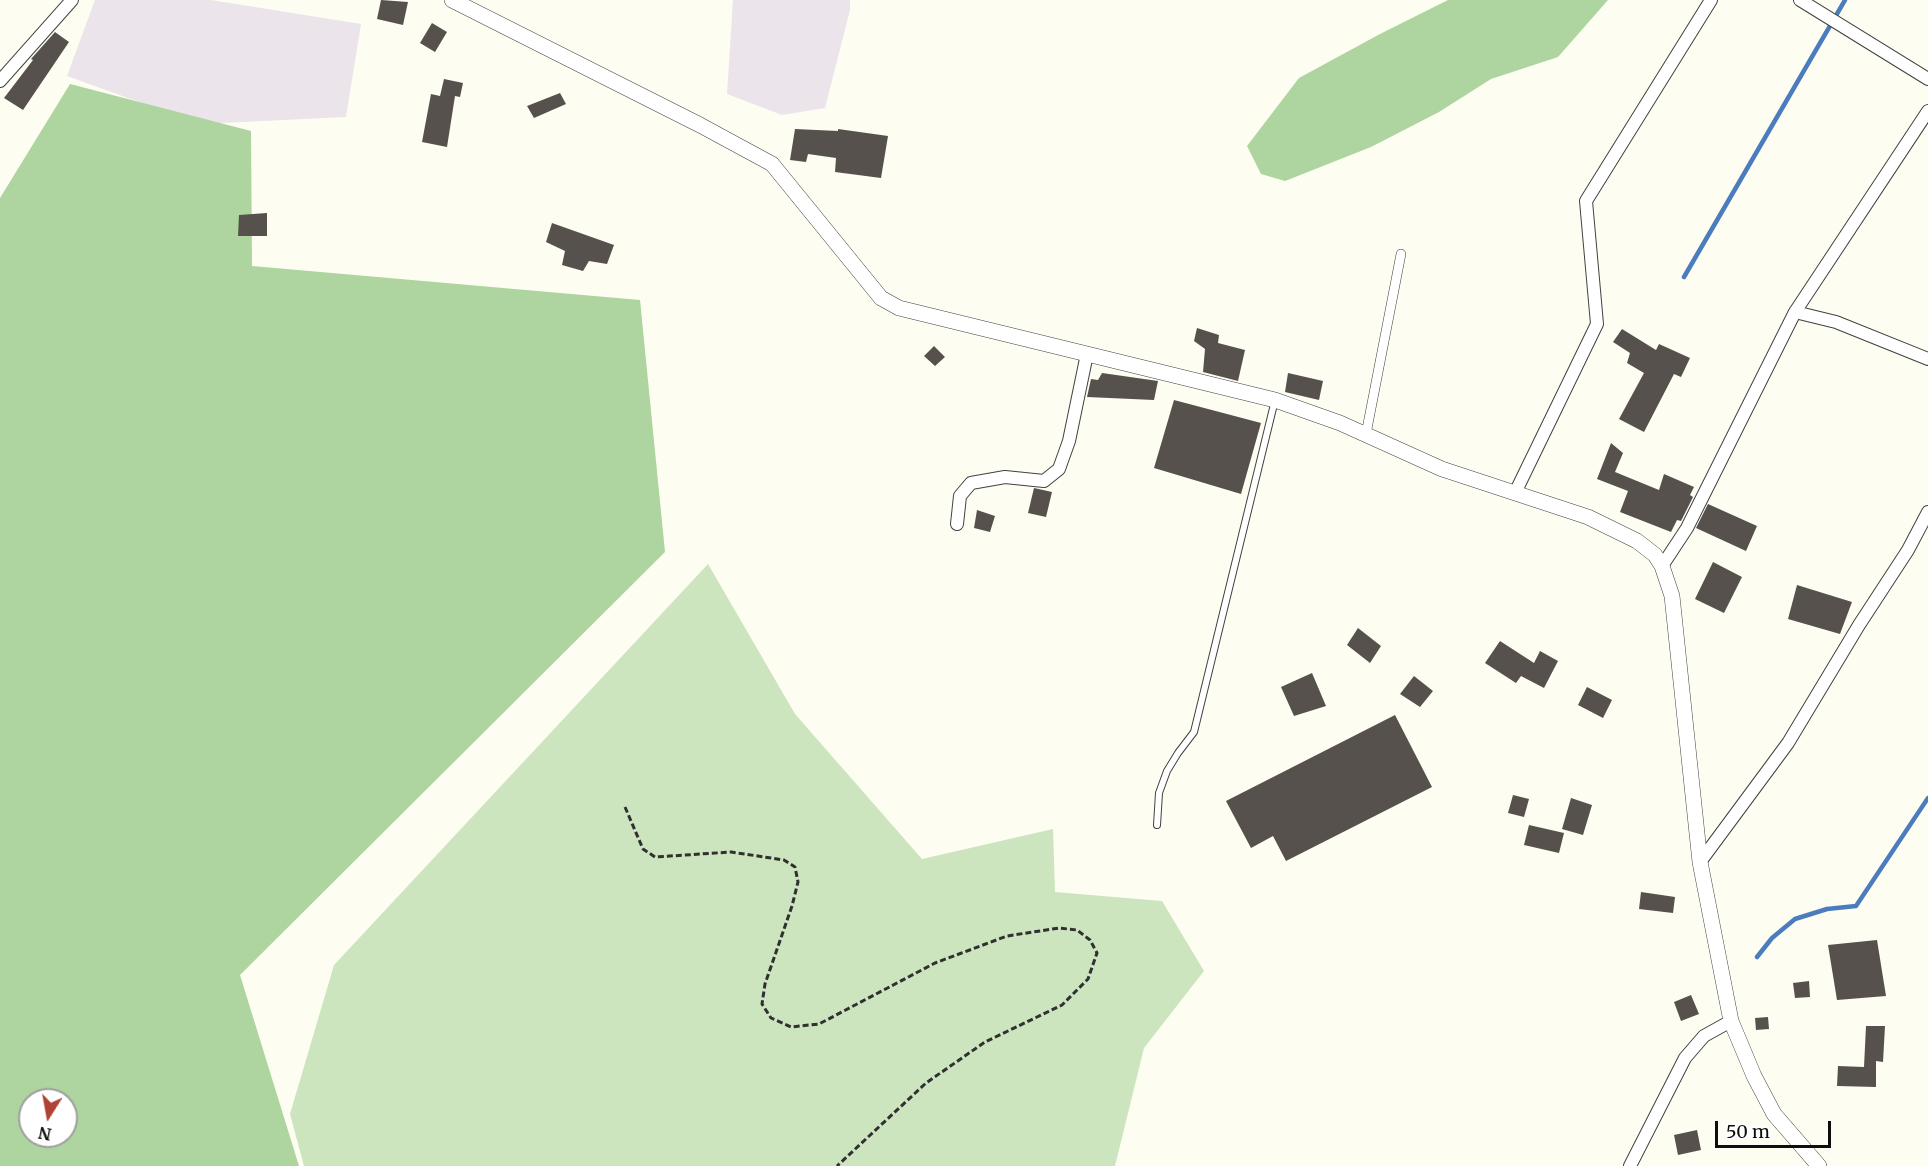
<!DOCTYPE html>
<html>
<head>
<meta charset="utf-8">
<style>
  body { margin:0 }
  #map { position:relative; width:1928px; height:1166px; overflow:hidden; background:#fdfdf2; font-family:Merriweather,serif }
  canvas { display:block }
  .north { position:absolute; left:18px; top:1088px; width:60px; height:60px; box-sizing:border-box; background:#fff; border:2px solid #9f9f9f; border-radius:50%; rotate:191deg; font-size:16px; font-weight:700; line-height:24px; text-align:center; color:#0e0e0e }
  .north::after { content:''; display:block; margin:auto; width:21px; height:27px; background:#af4436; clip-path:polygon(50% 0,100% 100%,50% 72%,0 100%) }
  .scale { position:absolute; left:1715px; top:1121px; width:116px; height:27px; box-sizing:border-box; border:3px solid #0e0e0e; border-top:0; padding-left:8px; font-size:18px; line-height:21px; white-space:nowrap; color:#0e0e0e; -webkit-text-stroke:4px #fff; paint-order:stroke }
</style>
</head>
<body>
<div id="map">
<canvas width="1928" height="1166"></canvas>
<div class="north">N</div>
<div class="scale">50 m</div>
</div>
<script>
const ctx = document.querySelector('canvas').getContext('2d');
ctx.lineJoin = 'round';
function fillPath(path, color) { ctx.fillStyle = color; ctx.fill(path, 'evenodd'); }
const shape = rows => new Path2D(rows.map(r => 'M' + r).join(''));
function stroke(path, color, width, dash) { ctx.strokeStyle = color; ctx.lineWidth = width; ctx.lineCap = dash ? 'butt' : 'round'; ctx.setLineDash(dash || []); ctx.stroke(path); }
const industrial = shape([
  [95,0,211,0,361,24,346,117,200,124,67,76],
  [733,0,850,0,850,10,825,108,782,115,727,94]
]);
const green = shape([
  [708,564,795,714,922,859,1053,829,1055,892,1162,901,1204,971,1144,1048,1115,1166,304,1166,290,1114,334,965]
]);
const forest = shape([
  [1448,0,1608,0,1558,57,1491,79,1439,112,1371,147,1285,181,1261,174,1247,146,1299,78,1380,34],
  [70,84,251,131,252,266,640,300,665,552,240,975,299,1166,0,1166,0,198],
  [30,1100,66,1100,66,1136,30,1136]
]);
const stream = shape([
  [1684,277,1845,0],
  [1757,957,1772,938,1795,919,1827,909,1856,906,1928,798]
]);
const building = shape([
  [381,0,408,2,403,25,377,19],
  [432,23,447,32,435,52,420,43],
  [55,32,69,42,23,110,4,98,33,60,31,59],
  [444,79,463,83,460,97,455,96,447,147,422,142,431,94,440,96],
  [560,93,566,104,534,118,527,106],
  [795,129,838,131,838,129,888,136,881,178,835,172,836,158,808,154,806,162,790,160],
  [267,213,267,236,238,236,239,215],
  [552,223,614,245,607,264,589,261,583,271,562,265,565,251,546,242],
  [1197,328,1219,335,1218,343,1245,350,1238,381,1203,372,1205,349,1194,341],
  [1622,329,1656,350,1659,344,1690,358,1681,377,1674,374,1644,432,1619,419,1644,373,1627,363,1630,353,1613,342],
  [934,346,945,357,935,366,924,356],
  [1102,373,1158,381,1154,400,1087,397,1091,379,1098,380],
  [1288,373,1323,381,1319,400,1285,392],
  [1174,400,1261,423,1241,494,1154,468],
  [1611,443,1623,453,1615,472,1659,490,1664,474,1694,487,1690,495,1693,497,1681,521,1677,520,1671,532,1620,512,1628,491,1597,479],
  [1034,488,1052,492,1046,517,1028,513],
  [1708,504,1757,526,1746,551,1696,528],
  [977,510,995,516,990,532,974,528],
  [1713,562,1742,577,1724,613,1695,599],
  [1797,585,1852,602,1840,634,1788,619],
  [1358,628,1381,646,1370,663,1347,645],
  [1500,641,1534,663,1540,651,1558,661,1544,688,1521,676,1516,683,1485,663],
  [1312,673,1326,706,1294,716,1281,687],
  [1414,676,1433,691,1420,707,1400,694],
  [1587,687,1612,700,1603,718,1578,705],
  [1395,715,1432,787,1286,861,1273,836,1251,848,1226,801],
  [1513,795,1529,799,1524,817,1508,813],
  [1571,798,1592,805,1583,835,1562,829],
  [1529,825,1564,833,1559,853,1524,845],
  [1641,892,1675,897,1673,913,1639,909],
  [1877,940,1886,996,1837,1000,1828,945],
  [1809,981,1810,997,1795,998,1793,983],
  [1691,995,1699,1014,1681,1021,1674,1002],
  [1768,1017,1769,1029,1756,1030,1755,1018],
  [1866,1026,1885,1026,1883,1062,1876,1061,1876,1087,1837,1086,1838,1066,1864,1067],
  [1697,1130,1701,1150,1678,1155,1674,1135]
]);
const path = shape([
  [625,807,643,849,655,857,731,852,784,860,795,867,798,882,792,906,765,984,762,1004,771,1018,791,1027,819,1024,935,963,1007,936,1059,928,1077,930,1090,940,1097,953,1088,979,1062,1005,985,1042,926,1083,837,1166]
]);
const service = shape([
  [1157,825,1159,793,1167,771,1178,753,1194,732,1275,400]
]);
const pedestrian = shape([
  [1366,434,1401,254]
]);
const minor = shape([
  [1800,0,1928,79],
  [0,81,72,0],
  [1795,312,1836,322,1928,359],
  [1515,493,1597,324,1586,201,1711,0],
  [957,524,960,496,971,483,1005,477,1044,481,1059,469,1069,441,1087,354],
  [1662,566,1687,528,1795,312,1928,111],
  [1700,862,1788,743,1859,625,1908,550,1928,512],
  [1630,1166,1685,1058,1704,1036,1731,1021]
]);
const tertiary = shape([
  [452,0,700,125,772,164,881,298,899,308,1275,400,1340,423,1442,469,1588,517,1637,541,1655,555,1662,566,1672,596,1700,862,1731,1021,1754,1076,1774,1114,1819,1166]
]);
fillPath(industrial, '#ece4eb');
fillPath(green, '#cce5be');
fillPath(forest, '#aed49f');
stroke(stream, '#4b7dbe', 4.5);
fillPath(building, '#56514c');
stroke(service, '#414141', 8);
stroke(pedestrian, '#414141', 10);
stroke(minor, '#414141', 14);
stroke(tertiary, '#414141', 16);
stroke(path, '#303030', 3, [6, 3]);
stroke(service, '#fff', 6);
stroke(pedestrian, '#fff', 9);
stroke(minor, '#fff', 12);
stroke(tertiary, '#fff', 15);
</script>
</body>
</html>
